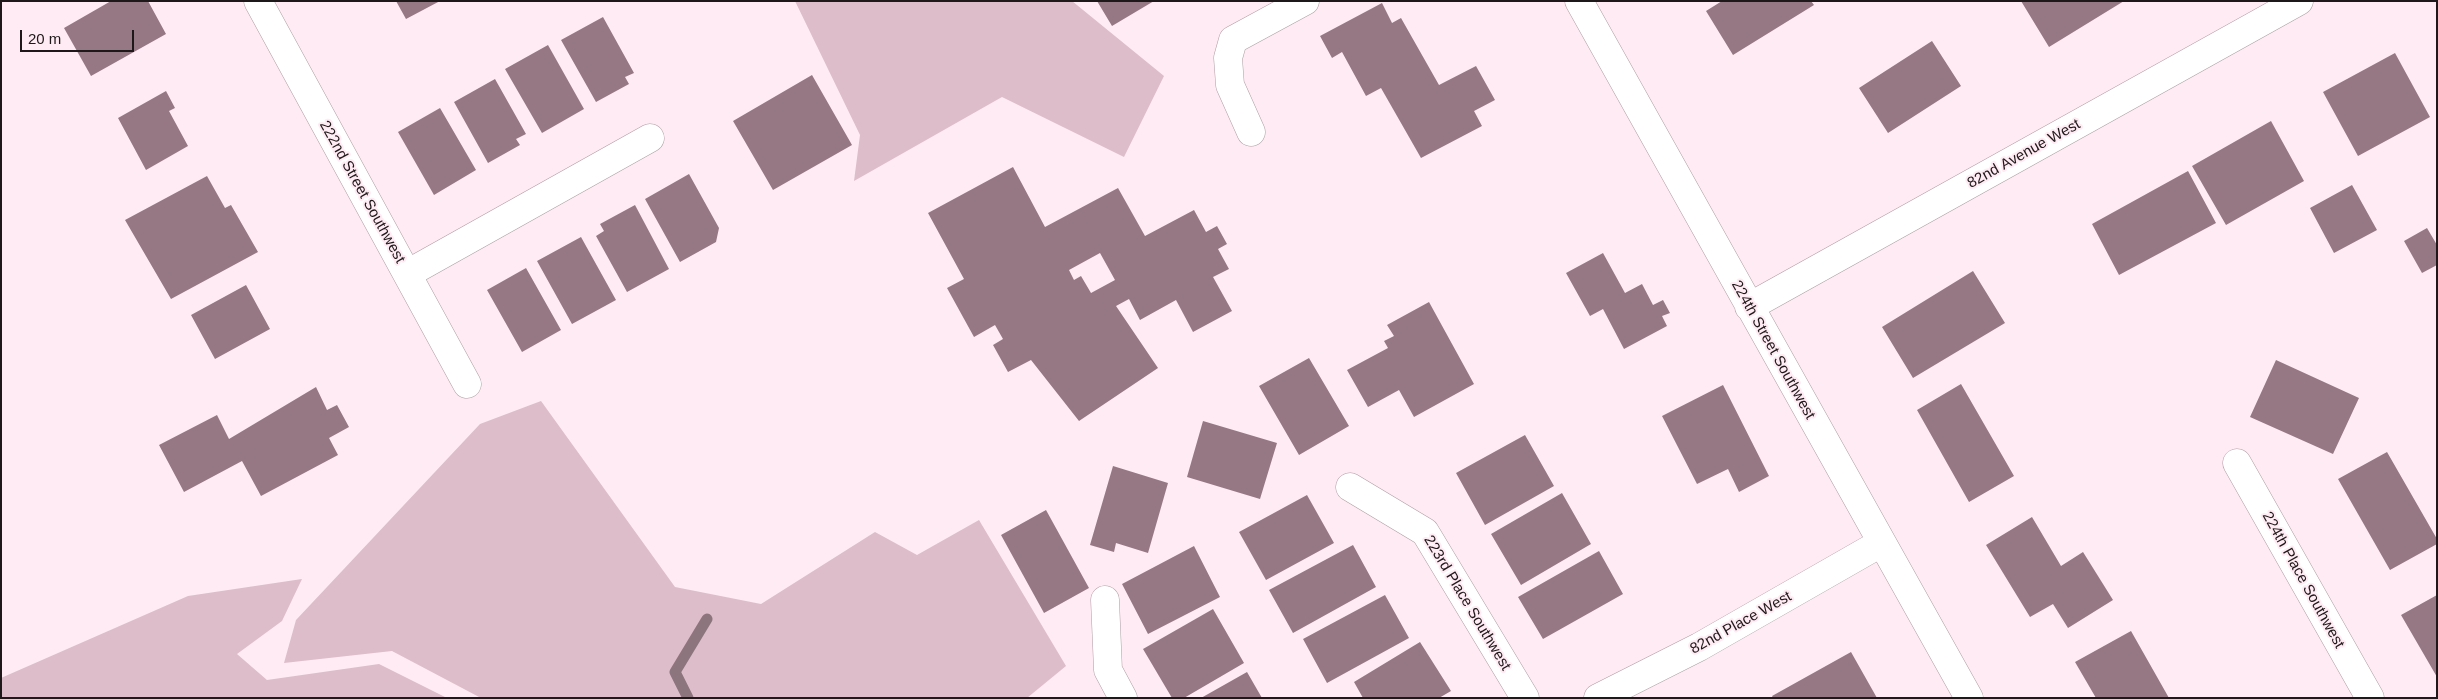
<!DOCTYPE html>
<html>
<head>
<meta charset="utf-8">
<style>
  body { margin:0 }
  #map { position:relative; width:2438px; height:699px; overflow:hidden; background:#ffebf3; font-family:Arial,sans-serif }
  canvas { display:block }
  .frame { position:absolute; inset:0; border:2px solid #1f181a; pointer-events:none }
  .scale { position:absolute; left:20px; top:30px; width:114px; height:22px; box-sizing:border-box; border:2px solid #1f181a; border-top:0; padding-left:6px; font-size:15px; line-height:18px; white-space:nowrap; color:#1f181a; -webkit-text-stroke:4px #ffebf3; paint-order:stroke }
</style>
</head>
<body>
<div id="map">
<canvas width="2438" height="699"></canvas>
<div class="frame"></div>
<div class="scale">20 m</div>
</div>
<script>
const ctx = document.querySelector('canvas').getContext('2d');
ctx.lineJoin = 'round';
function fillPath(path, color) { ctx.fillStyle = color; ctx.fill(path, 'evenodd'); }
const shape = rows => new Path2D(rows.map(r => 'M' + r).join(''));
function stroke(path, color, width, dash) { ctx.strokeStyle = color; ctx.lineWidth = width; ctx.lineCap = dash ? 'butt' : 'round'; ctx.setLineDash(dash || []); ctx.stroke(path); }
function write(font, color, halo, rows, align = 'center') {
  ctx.font = font + ' Arial,sans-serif'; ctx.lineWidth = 4; ctx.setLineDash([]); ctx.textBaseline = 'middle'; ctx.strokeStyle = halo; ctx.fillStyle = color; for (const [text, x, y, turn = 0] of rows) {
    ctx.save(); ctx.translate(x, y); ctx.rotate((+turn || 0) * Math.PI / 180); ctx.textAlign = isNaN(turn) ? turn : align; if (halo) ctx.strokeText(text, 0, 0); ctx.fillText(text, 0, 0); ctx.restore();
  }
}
const green = shape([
  [795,1,1072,1,1164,76,1124,157,1002,97,854,181,860,135],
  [541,401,675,587,761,604,875,532,917,555,979,520,1066,666,1027,698,481,698,392,651,284,663,296,620,480,424],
  [302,579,282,621,237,654,267,680,379,664,447,698,1,698,1,678,188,596]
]);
const stream = shape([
  [688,698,675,672,707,619]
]);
const building = shape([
  [111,1,148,1,166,34,91,76,64,28],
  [396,1,440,1,406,19],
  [1097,1,1154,1,1112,26],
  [1722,1,1811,1,1814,5,1733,55,1706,11],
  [2021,1,2124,1,2049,47],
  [1382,3,1392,23,1401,18,1439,85,1476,66,1495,100,1474,111,1482,126,1421,158,1381,88,1366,96,1342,52,1332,58,1320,36],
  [603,17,634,73,625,77,629,84,596,102,561,40],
  [1932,41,1961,86,1888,133,1859,88],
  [548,45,584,109,542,133,505,69],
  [2395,53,2430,117,2358,156,2323,92],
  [812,75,852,145,773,190,733,121],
  [495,79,526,134,516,139,520,145,488,163,454,102],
  [166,91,175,108,169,111,188,146,146,170,118,118],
  [440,108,476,170,434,195,398,132],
  [2271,121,2304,181,2226,225,2192,166],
  [1013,167,1045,227,1118,188,1145,236,1194,210,1206,232,1217,226,1227,244,1218,249,1229,269,1213,277,1232,311,1193,332,1176,300,1140,320,1129,299,1116,306,1158,368,1079,421,1031,360,1008,372,993,345,1003,339,995,325,974,337,947,288,964,279,928,213],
  [1100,253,1115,280,1091,293,1081,276,1074,280,1069,270],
  [2188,171,2216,223,2119,275,2092,224],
  [689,174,719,228,716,242,680,262,645,199],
  [207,176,225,208,231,205,258,252,171,299,125,220],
  [2352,185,2377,230,2334,253,2310,208],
  [635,205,669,269,627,292,596,236,604,231,600,224],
  [2427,228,2437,245,2437,265,2422,273,2404,241],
  [581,237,616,300,572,324,537,261],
  [1603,253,1625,293,1642,284,1653,305,1663,300,1670,313,1662,316,1667,326,1624,349,1603,309,1590,316,1566,273],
  [526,268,561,330,522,352,487,290],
  [1973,271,2005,323,1913,378,1882,327],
  [246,285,270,329,215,359,191,315],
  [1429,302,1474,384,1414,417,1399,390,1368,407,1347,370,1388,348,1384,341,1394,336,1387,325],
  [1309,358,1349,426,1299,455,1259,386],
  [2276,360,2359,398,2333,454,2250,417],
  [1961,384,2014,476,1969,502,1917,410],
  [1723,385,1769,476,1739,492,1728,469,1697,484,1662,416],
  [316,387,327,410,337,405,349,427,329,438,338,455,261,496,242,461,184,492,159,445,217,415,229,439],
  [1203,421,1277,443,1260,499,1187,477],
  [1525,435,1554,486,1485,525,1456,473],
  [2387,452,2437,539,2437,544,2390,570,2338,479],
  [1113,466,1168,483,1148,553,1116,543,1114,552,1090,545],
  [1562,493,1591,544,1521,585,1491,534],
  [1307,495,1334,543,1266,580,1239,532],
  [1046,510,1089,588,1044,613,1001,535],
  [2032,517,2061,566,2083,552,2113,600,2068,628,2053,604,2030,617,1986,545],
  [1353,545,1376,587,1293,633,1269,590],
  [1194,546,1220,597,1148,634,1122,584],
  [1599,551,1623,594,1543,639,1518,597],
  [1385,595,1409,638,1327,683,1303,639],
  [2437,595,2437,677,2401,615],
  [1213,609,1244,663,1184,698,1172,698,1143,649],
  [2131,631,2169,698,2096,698,2075,662],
  [1420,642,1451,691,1439,698,1363,698,1354,682],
  [1851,652,1877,698,1773,698,1772,696],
  [1247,672,1262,698,1201,698]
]);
const minor = shape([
  [258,1,467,384],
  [1579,1,1969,698],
  [1251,132,1230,85,1228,58,1233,40,1305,1],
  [407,274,650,138],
  [1749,307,2299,1],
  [2237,463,2370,698],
  [1350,487,1425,532,1525,698],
  [1105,600,1108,670,1123,698],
  [1598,698,1699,647,1881,543]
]);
const streetNames = [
  ["82nd Avenue West",2024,154,-29],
  ["222nd Street Southwest",362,192,61],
  ["224th Street Southwest",1773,350,61],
  ["224th Place Southwest",2303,580,61],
  ["223rd Place Southwest",1467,603,59],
  ["82nd Place West",1741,623,-29]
];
fillPath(green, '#ddbdca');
stroke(stream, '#8d757e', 11);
fillPath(building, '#967884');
stroke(minor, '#ae9ca3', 29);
stroke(minor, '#fff', 28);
write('15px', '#1f181a', '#ffebf3', streetNames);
</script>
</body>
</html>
